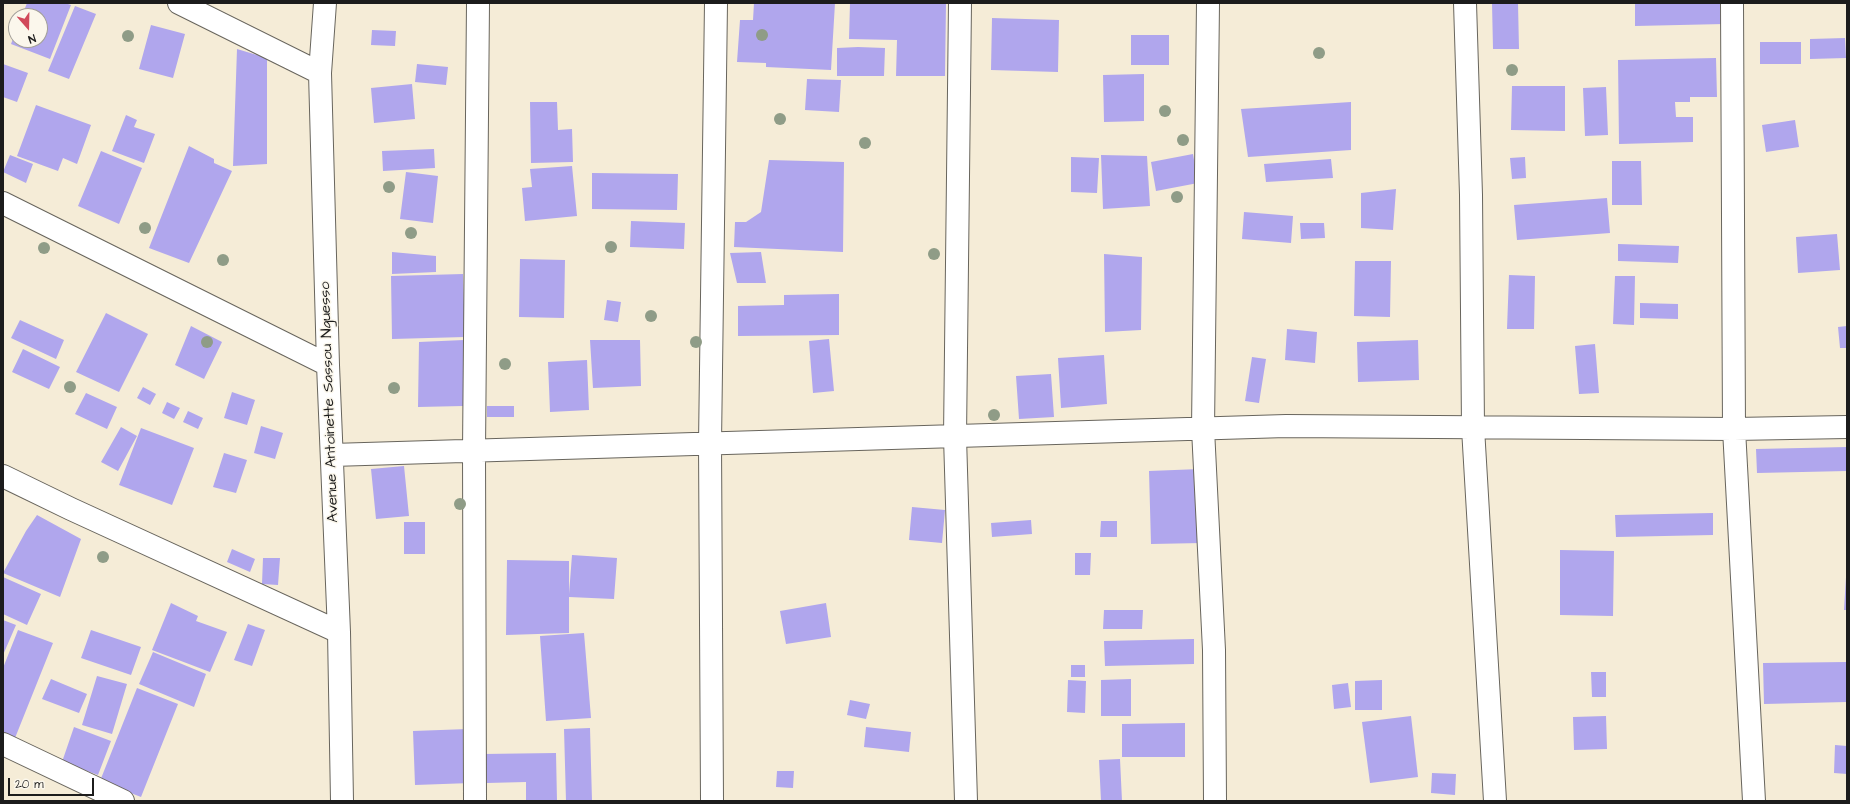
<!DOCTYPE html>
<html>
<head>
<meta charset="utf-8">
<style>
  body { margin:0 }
  #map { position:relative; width:1850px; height:804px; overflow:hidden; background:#f5ecd7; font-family:"Architects Daughter",sans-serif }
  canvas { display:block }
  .frame { position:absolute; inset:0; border:4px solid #1c1c1c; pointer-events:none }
  .north { position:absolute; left:8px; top:8px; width:40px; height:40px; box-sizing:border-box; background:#fbf7ec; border:1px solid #a29f99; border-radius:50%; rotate:160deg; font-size:11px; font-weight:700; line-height:16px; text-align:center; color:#1c1c1c }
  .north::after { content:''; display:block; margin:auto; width:14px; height:18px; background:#d1495b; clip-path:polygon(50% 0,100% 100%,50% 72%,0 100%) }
  .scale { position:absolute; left:8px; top:778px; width:86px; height:18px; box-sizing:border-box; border:2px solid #1c1c1c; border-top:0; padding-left:5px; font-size:12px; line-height:14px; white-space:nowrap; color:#1c1c1c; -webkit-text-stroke:3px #fbf7ec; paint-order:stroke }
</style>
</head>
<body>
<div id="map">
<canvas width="1850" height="804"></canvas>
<div class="frame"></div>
<div class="north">N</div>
<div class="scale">20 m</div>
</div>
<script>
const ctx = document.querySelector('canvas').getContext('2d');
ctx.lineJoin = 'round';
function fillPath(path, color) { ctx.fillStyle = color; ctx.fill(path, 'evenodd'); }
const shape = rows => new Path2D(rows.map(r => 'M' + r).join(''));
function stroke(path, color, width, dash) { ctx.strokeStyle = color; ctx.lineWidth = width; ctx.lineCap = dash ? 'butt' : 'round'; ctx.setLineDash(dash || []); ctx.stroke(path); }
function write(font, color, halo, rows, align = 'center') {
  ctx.font = font + ' "Architects Daughter",sans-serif'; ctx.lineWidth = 3; ctx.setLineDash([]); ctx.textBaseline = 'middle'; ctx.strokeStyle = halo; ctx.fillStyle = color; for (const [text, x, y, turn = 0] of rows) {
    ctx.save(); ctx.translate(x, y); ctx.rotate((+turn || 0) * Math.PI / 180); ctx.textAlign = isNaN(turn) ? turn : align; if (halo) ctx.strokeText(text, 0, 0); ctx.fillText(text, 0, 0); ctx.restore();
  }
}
const building = shape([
  [27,3,65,3,71,5,50,59,11,44,16,31,16,40,40,40,40,16,22,16],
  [754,3,835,3,831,70,766,67,766,63,737,62,740,20,753,20],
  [850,3,946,3,945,76,896,76,897,40,849,39],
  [1492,3,1518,3,1519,49,1493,49],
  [1635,3,1724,3,1724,24,1635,26],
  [75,6,96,14,69,79,48,71],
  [992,18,1059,20,1058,72,991,70],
  [151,25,185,34,173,78,139,69],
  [372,30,396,31,395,46,371,45],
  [1131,35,1169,35,1169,65,1131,65],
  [1845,38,1846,58,1810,59,1810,39],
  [1760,42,1801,42,1801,64,1760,64],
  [858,47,885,48,884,76,837,76,837,48],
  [237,49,267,58,267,164,233,166],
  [1716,58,1717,97,1690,97,1690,102,1675,102,1676,117,1693,117,1693,142,1619,144,1618,60],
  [3,64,28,73,17,102,3,97],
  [417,64,448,67,446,85,415,82],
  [1144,74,1144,121,1104,122,1103,75],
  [807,79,841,80,839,112,805,110],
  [412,84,415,119,374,123,371,88],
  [1512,86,1565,86,1565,131,1511,130],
  [1606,87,1608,135,1585,136,1583,88],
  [530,102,557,102,558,130,572,129,573,162,531,163],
  [1351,102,1351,150,1248,157,1241,109],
  [36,105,91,125,77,164,63,158,58,171,17,156],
  [126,115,137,120,134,127,155,134,144,163,112,151],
  [1795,120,1799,147,1766,152,1762,125],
  [189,146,214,159,214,163,232,171,189,263,149,248],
  [434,149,435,168,383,171,382,151],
  [101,151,142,168,119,224,78,206],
  [1193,154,1198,183,1156,191,1151,162],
  [10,155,33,164,26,183,3,172],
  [1101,155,1147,156,1150,206,1103,209],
  [1071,157,1099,158,1097,193,1071,192],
  [1525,157,1526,178,1512,179,1510,158],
  [1331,159,1333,178,1266,182,1264,164],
  [769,160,844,162,843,252,734,247,735,222,746,222,761,212],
  [1612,161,1641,161,1642,205,1612,205],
  [572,166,577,216,525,221,522,188,532,187,530,169],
  [406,172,438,176,433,223,400,219],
  [592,173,678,174,677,210,592,209],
  [1396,189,1393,230,1361,228,1361,193],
  [1607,198,1610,233,1517,240,1514,205],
  [1244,212,1293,216,1291,243,1242,239],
  [631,221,685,223,684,249,630,247],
  [1300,223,1324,223,1325,238,1301,239],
  [1837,234,1840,270,1798,273,1796,237],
  [1618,244,1679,246,1678,263,1618,261],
  [392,252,436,256,436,272,392,274],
  [761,252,766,283,737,283,730,253],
  [1104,254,1142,257,1141,330,1105,332],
  [520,259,565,260,564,318,519,317],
  [1355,261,1391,261,1390,317,1354,316],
  [463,274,465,337,392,339,391,276],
  [1509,275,1535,276,1534,329,1507,329],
  [1615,276,1635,276,1634,325,1613,324],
  [839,294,839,335,738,336,738,306,784,305,784,295],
  [607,300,621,302,618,322,604,320],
  [1640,303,1678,304,1678,319,1640,318],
  [106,313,148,334,119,392,76,372],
  [20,320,64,340,56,359,11,338],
  [191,326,222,342,204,379,175,365],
  [1847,326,1847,348,1840,348,1838,327],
  [1287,329,1317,332,1315,363,1285,360],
  [829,339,834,391,813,393,809,341],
  [464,340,463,406,418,407,419,342],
  [590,340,640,340,641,386,593,388],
  [1418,340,1419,380,1358,382,1357,342],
  [1595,344,1599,393,1579,394,1575,346],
  [23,349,60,367,49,389,12,372],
  [1104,355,1107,404,1061,408,1058,358],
  [1252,357,1266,359,1259,403,1245,401],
  [587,360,589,410,550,412,548,362],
  [1051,374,1054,417,1019,419,1016,376],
  [143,387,156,394,150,405,137,398],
  [232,392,255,400,247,425,224,418],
  [86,393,117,407,107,429,75,414],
  [167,402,180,408,174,419,162,413],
  [487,406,514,406,514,417,487,417],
  [188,411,203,418,198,429,183,422],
  [261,426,283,433,275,459,254,453],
  [121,427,137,436,118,471,101,462],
  [141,428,194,448,172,505,119,485],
  [1847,447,1847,471,1757,473,1756,449],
  [224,453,247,460,236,493,213,487],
  [404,466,409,516,376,519,371,469],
  [1200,469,1202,543,1151,544,1149,471],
  [912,507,945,510,942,543,909,540],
  [1713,513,1713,535,1616,537,1615,515],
  [37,515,81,539,60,597,3,573,26,531],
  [1031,520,1032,534,992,537,991,523],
  [1101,521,1117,521,1117,537,1100,537],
  [404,522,425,522,425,554,404,554],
  [232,549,255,559,250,572,227,562],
  [1560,550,1614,551,1613,616,1560,615],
  [1075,553,1091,553,1090,575,1075,575],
  [572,555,617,558,614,599,569,597,569,633,506,635,507,560,569,561,569,594],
  [263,558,280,558,278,585,262,584],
  [3,577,41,594,27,625,3,614],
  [1846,577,1847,577,1847,610,1844,610],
  [171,603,198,616,196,621,227,632,210,672,152,650],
  [826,603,831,637,786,644,780,611],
  [1104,610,1143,610,1142,629,1103,629],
  [3,620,16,625,3,655],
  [248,624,265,630,252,666,234,660],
  [18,630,53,643,13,743,3,739,3,668],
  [91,630,141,647,131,675,81,658],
  [584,633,591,718,546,721,540,636],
  [1194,639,1194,664,1105,666,1104,641],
  [153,652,206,674,194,707,139,684],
  [1847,662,1847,702,1764,704,1763,663],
  [1071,665,1085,665,1085,677,1071,677],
  [1591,672,1606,672,1606,697,1592,697],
  [97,676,127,684,112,734,82,725],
  [51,679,87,694,79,713,42,699],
  [1131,679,1131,716,1101,716,1101,680],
  [1068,680,1086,681,1085,713,1067,712],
  [1382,680,1382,710,1355,710,1355,681],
  [1348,683,1351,707,1334,709,1332,685],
  [137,688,178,704,141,797,100,781],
  [850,700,870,704,866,719,847,715],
  [1411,716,1418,777,1370,783,1362,722],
  [1606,716,1607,749,1574,750,1573,717],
  [1185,723,1185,757,1122,757,1122,724],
  [74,727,111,741,98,775,62,762],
  [866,727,911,732,909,752,864,747],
  [590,728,592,801,566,801,564,729],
  [468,729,471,783,415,785,413,731],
  [1835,745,1847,746,1847,774,1834,773],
  [556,753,557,801,526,801,526,782,487,783,483,754],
  [1120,759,1122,801,1101,801,1099,760],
  [777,771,794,771,793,788,776,787],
  [1432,773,1456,774,1455,795,1431,793]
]);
const minor = shape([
  [179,3,320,73],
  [325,3,320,73,328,365,339,632,342,801],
  [960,3,955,437,966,801],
  [1208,3,1203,429,1214,650,1215,801],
  [1465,3,1471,195,1473,428,1495,801],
  [1732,3,1734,429,1754,801],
  [3,203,328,365],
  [332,455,1286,426,1734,429,1847,427],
  [3,476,71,509,339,632],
  [3,744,123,801],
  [475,801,474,450,478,3],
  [712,801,710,443,716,3]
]);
const trees = [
  [762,35],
  [128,36],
  [1319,53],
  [1512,70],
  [1165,111],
  [780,119],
  [1183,140],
  [865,143],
  [389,187],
  [1177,197],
  [145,228],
  [411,233],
  [611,247],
  [44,248],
  [934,254],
  [223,260],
  [651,316],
  [207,342],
  [696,342],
  [505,364],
  [70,387],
  [394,388],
  [994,415],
  [460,504],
  [103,557]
];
const streetNames = [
  ["Avenue Antoinette Sassou Nguesso",330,402,-92]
];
fillPath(building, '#b0a6ed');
stroke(minor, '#68655d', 24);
stroke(minor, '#fff', 22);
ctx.fillStyle = '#8f9c87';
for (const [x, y] of trees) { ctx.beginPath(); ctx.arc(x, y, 6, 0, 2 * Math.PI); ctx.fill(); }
write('15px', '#1c1c1c', '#fbf7ec', streetNames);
</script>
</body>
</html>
